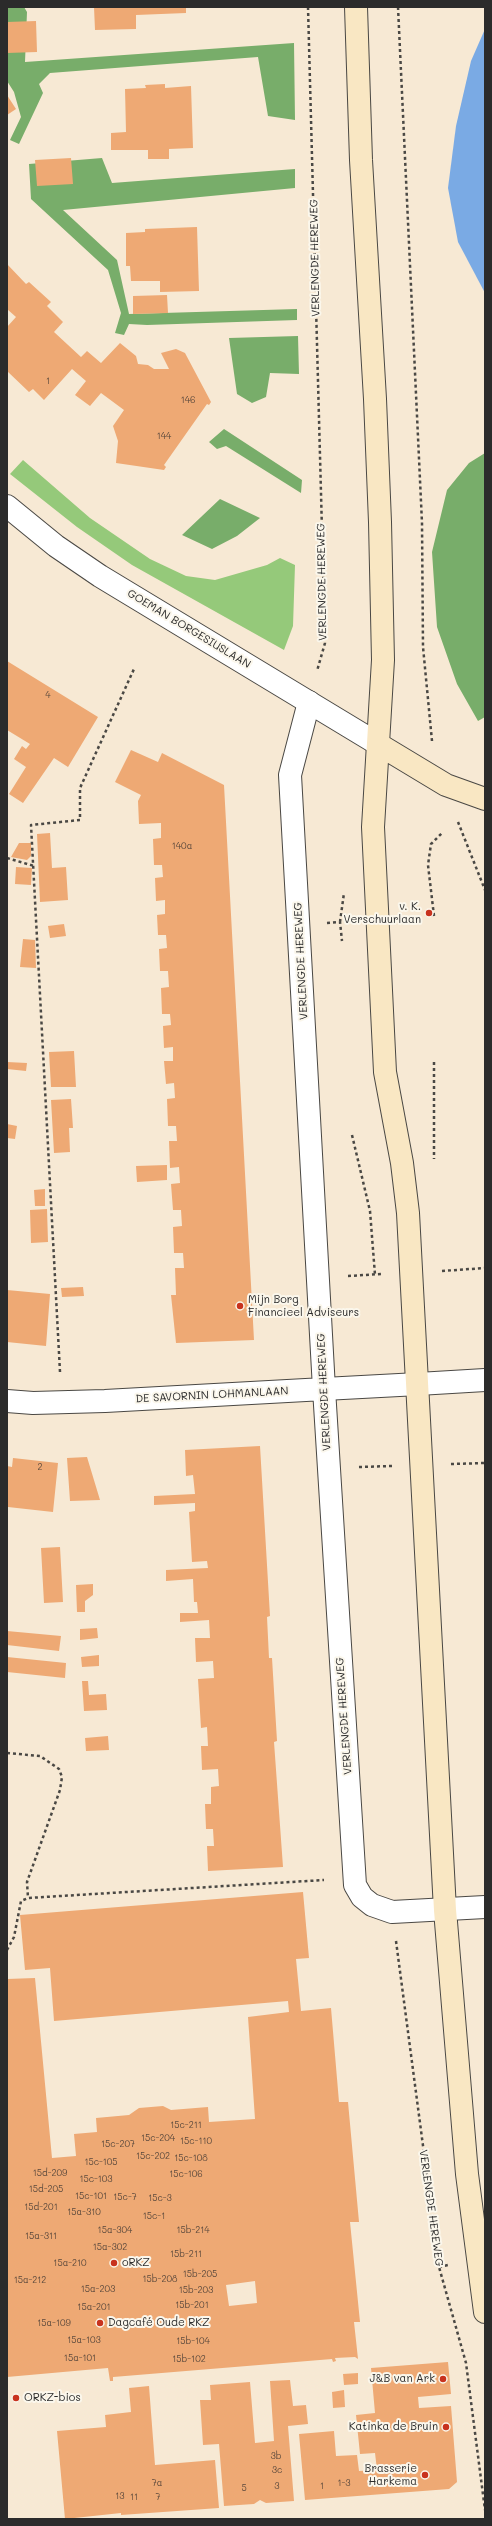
<!DOCTYPE html>
<html>
<head>
<meta charset="utf-8">
<style>
  body { margin:0 }
  #map { position:relative; width:492px; height:2526px; overflow:hidden; background:#f7e9d4; font-family:Mali,sans-serif }
  canvas { display:block }
  .frame { position:absolute; inset:0; border:8px solid #2b2b2b; pointer-events:none }
</style>
</head>
<body>
<div id="map">
<canvas width="492" height="2526"></canvas>
<div class="frame"></div>
</div>
<script>
const ctx = document.querySelector('canvas').getContext('2d');
ctx.lineJoin = 'round';
function fillPath(path, color) { ctx.fillStyle = color; ctx.fill(path, 'evenodd'); }
const shape = rows => new Path2D(rows.map(r => 'M' + r).join(''));
function stroke(path, color, width, dash) { ctx.strokeStyle = color; ctx.lineWidth = width; ctx.lineCap = dash ? 'butt' : 'round'; ctx.setLineDash(dash || []); ctx.stroke(path); }
function write(font, color, halo, rows, align = 'center') {
  ctx.font = font + ' Mali,sans-serif'; ctx.lineWidth = 4; ctx.setLineDash([]); ctx.textBaseline = 'middle'; ctx.strokeStyle = halo; ctx.fillStyle = color; for (const [text, x, y, turn = 0] of rows) {
    ctx.save(); ctx.translate(x, y); ctx.rotate((+turn || 0) * Math.PI / 180); ctx.textAlign = isNaN(turn) ? turn : align; if (halo) ctx.strokeText(text, 0, 0); ctx.fillText(text, 0, 0); ctx.restore();
  }
}
const green = shape([
  [23,460,90,518,150,559,186,576,215,580,267,565,280,558,295,565,293,626,284,650,132,565,77,527,10,474]
]);
const forest = shape([
  [7,7,24,7,27,12,25,62,294,43,295,120,268,116,258,57,50,73,39,84,43,93,19,144,10,140,21,117,14,92,7,81],
  [102,158,112,183,295,169,295,188,63,210,117,260,129,314,297,309,297,320,147,325,129,324,124,335,115,333,121,313,108,270,31,199,29,164],
  [298,336,299,374,270,373,266,397,252,403,237,394,229,338],
  [224,429,302,480,301,493,226,446,217,449,209,442],
  [485,453,485,717,478,721,457,684,437,627,432,552,447,490,469,463],
  [220,499,260,518,237,536,212,549,182,535]
]);
const water = shape([
  [485,29,485,293,458,242,448,188,456,126,471,61]
]);
const building = shape([
  [94,7,186,7,186,13,136,15,136,29,95,30],
  [36,21,37,52,7,53,7,22],
  [165,84,165,88,191,86,193,148,169,149,169,159,148,159,148,150,111,150,111,133,126,132,125,89,146,88,145,85],
  [7,95,16,109,7,115],
  [71,158,73,184,37,186,35,160],
  [197,227,199,291,160,292,160,281,131,281,130,266,126,266,126,233,145,232,145,229],
  [7,264,26,284,29,282,51,302,47,306,63,322,54,332,81,357,87,351,101,363,120,343,136,356,138,364,148,365,154,369,169,369,161,353,176,349,185,353,211,402,209,405,207,404,164,465,166,467,164,470,116,463,118,441,113,426,124,410,101,393,90,406,75,395,86,381,72,369,44,400,33,389,29,392,7,371,7,327,16,317,7,309],
  [167,295,168,313,133,314,133,296],
  [7,661,98,717,68,767,54,758,23,803,9,794,26,767,14,759,22,746,26,749,30,744,7,730],
  [131,750,158,762,162,753,224,785,254,1340,176,1343,171,1295,176,1295,175,1268,184,1268,183,1253,174,1253,173,1227,182,1226,181,1210,173,1210,171,1184,180,1183,179,1167,170,1168,169,1141,177,1141,176,1126,168,1126,167,1099,175,1098,174,1083,166,1084,164,1061,173,1061,173,1047,164,1048,163,1026,171,1025,170,1014,162,1014,161,988,169,987,168,971,160,971,159,949,167,948,166,935,158,935,157,915,165,914,165,900,156,901,155,878,163,877,162,865,154,865,153,839,161,838,161,823,139,824,138,801,141,795,115,782],
  [50,833,52,868,66,867,68,900,40,902,37,834],
  [19,843,31,843,31,856,27,860,11,857],
  [16,867,32,868,31,885,15,884],
  [64,924,66,936,50,938,48,926],
  [23,939,35,940,36,968,20,967],
  [74,1051,76,1087,51,1087,49,1052],
  [7,1062,27,1063,26,1071,7,1069],
  [71,1099,73,1128,69,1128,70,1152,54,1153,51,1100],
  [7,1124,17,1126,15,1139,7,1138],
  [167,1165,167,1180,137,1182,136,1166],
  [45,1189,45,1206,35,1206,34,1190],
  [47,1209,48,1242,31,1243,30,1210],
  [83,1287,84,1296,62,1297,61,1288],
  [7,1290,50,1294,46,1346,7,1342],
  [260,1446,270,1616,267,1617,269,1658,272,1658,277,1741,274,1742,283,1867,208,1871,207,1846,214,1846,213,1829,206,1829,205,1804,211,1804,211,1787,219,1786,218,1769,202,1770,201,1746,208,1746,207,1727,201,1728,198,1679,214,1678,213,1661,196,1662,195,1638,210,1638,209,1620,180,1622,180,1613,198,1613,197,1602,194,1602,193,1579,166,1581,166,1570,208,1568,207,1561,192,1562,189,1512,195,1511,195,1503,154,1505,154,1496,195,1494,193,1475,186,1476,185,1450],
  [87,1457,100,1500,70,1501,67,1458],
  [13,1458,58,1463,53,1512,8,1507,7,1511,7,1466,12,1467],
  [60,1547,63,1602,44,1603,41,1548],
  [93,1584,93,1595,85,1601,85,1612,77,1612,76,1585],
  [97,1628,98,1638,80,1640,80,1629],
  [7,1631,61,1636,59,1651,7,1645],
  [99,1655,99,1666,82,1667,81,1657],
  [7,1657,66,1663,65,1678,7,1672],
  [82,1681,88,1681,89,1695,106,1694,107,1710,84,1711],
  [108,1736,109,1750,86,1751,85,1738],
  [303,1892,309,1958,296,1959,301,2011,331,2008,339,2102,348,2102,359,2222,350,2222,360,2322,354,2322,358,2359,355,2357,335,2358,336,2361,333,2362,332,2359,113,2377,113,2381,110,2381,108,2368,7,2377,7,1979,35,1978,52,2158,76,2156,74,2134,97,2132,96,2118,129,2115,139,2108,163,2106,171,2110,208,2107,209,2122,255,2119,248,2017,289,2012,288,2001,54,2021,50,1968,25,1970,20,1915],
  [255,2281,257,2303,229,2306,226,2285],
  [448,2362,451,2394,418,2397,419,2408,451,2406,457,2482,449,2489,305,2500,299,2434,334,2431,336,2456,357,2455,359,2471,377,2470,375,2453,360,2454,356,2415,375,2413,371,2368],
  [358,2373,358,2384,344,2385,343,2374],
  [290,2380,293,2406,306,2405,308,2424,288,2426,294,2501,266,2503,260,2500,254,2504,224,2506,219,2444,203,2445,200,2400,211,2400,210,2385,250,2382,255,2443,274,2441,270,2381],
  [149,2386,155,2465,215,2460,219,2508,121,2515,121,2513,65,2519,57,2431,106,2427,105,2415,131,2412,129,2388],
  [344,2390,345,2407,333,2408,332,2392]
]);
const path = shape([
  [308,7,325,643,317,671],
  [398,7,422,523,423,647,432,741],
  [458,822,485,890],
  [7,858,34,866],
  [434,916,428,865,431,844,443,832],
  [340,922,344,893],
  [327,923,340,922,342,941],
  [434,1062,434,1159],
  [352,1135,370,1211,375,1275],
  [442,1271,485,1268],
  [348,1276,381,1274],
  [60,1372,31,825,80,820,80,788,134,669],
  [451,1464,485,1463],
  [359,1467,392,1466],
  [7,1753,40,1756,59,1769,62,1777,60,1790,27,1882,28,1898],
  [396,1941,439,2267,466,2363,485,2510],
  [7,1950,14,1937,21,1901,28,1898,324,1880],
  [439,2267,448,2265]
]);
const minor = shape([
  [309,702,290,775,324,1389,355,1885,362,1897,372,1905,392,1912,485,1907],
  [418,1384,485,1380],
  [7,1401,33,1403,105,1401,324,1389]
]);
const tertiary = shape([
  [7,506,56,546,100,576,378,744],
  [324,1389,418,1384]
]);
const secondary = shape([
  [356,7,361,160,375,399,380,522,383,660,373,827,385,1072,402,1163,408,1213,445,1910,467,2174,485,2312],
  [378,744,446,785,485,799]
]);
const markers = [
  [429,913,4,"#c8321e"],
  [240,1306,4,"#c8321e"],
  [114,2263,4,"#c8321e"],
  [100,2323,4,"#c8321e"],
  [443,2379,4,"#c8321e"],
  [16,2398,4,"#c8321e"],
  [446,2427,4,"#c8321e"],
  [425,2475,4,"#c8321e"]
];
const numberNames = [
  ["1",48,381],
  ["146",188,400],
  ["144",164,436],
  ["4",48,695],
  ["140a",182,846],
  ["2",40,1467],
  ["15c-211",186,2125],
  ["15c-204",158,2138],
  ["15c-110",196,2141],
  ["15c-207",118,2144],
  ["15c-202",153,2156],
  ["15c-108",191,2158],
  ["15c-105",101,2162],
  ["15d-209",50,2173],
  ["15c-106",186,2174],
  ["15c-103",96,2179],
  ["15d-205",46,2189],
  ["15c-101",91,2196],
  ["15c-7",125,2197],
  ["15c-3",160,2198],
  ["15d-201",41,2207],
  ["15a-310",84,2212],
  ["15c-1",154,2216],
  ["15a-304",115,2230],
  ["15b-214",193,2230],
  ["15a-311",41,2236],
  ["15a-302",110,2247],
  ["15b-211",186,2254],
  ["15a-210",70,2263],
  ["15b-205",200,2274],
  ["15b-208",160,2279],
  ["15a-212",30,2280],
  ["15a-203",98,2289],
  ["15b-203",196,2290],
  ["15b-201",192,2305],
  ["15a-201",94,2307],
  ["15a-109",54,2323],
  ["15a-103",84,2340],
  ["15b-104",193,2341],
  ["15a-101",80,2358],
  ["15b-102",189,2359],
  ["3b",276,2456],
  ["3c",277,2470],
  ["7a",157,2483],
  ["1-3",344,2483],
  ["3",277,2486],
  ["1",322,2486],
  ["5",244,2488],
  ["13",120,2496],
  ["11",134,2497],
  ["7",158,2497]
];
const streetNames = [
  ["VERLENGDE HEREWEG",315,258,-91],
  ["VERLENGDE HEREWEG",322,582,-91],
  ["GOEMAN BORGESIUSLAAN",189,629,31],
  ["VERLENGDE HEREWEG",301,961,-93],
  ["VERLENGDE HEREWEG",324,1392,-93],
  ["DE SAVORNIN LOHMANLAAN",212,1395,-3],
  ["VERLENGDE HEREWEG",344,1716,-94],
  ["VERLENGDE HEREWEG",431,2208,82]
];
const poiNames = [
  ["v. K.",421,907],
  ["Verschuurlaan",421,920],
  ["Mijn Borg",248,1300,"left"],
  ["Financieel Adviseurs",248,1313,"left"],
  ["oRKZ",122,2263,"left"],
  ["Dagcafé Oude RKZ",108,2323,"left"],
  ["J&B van Ark",435,2379],
  ["ORKZ-bios",24,2398,"left"],
  ["Katinka de Bruin",438,2427],
  ["Brasserie",417,2469],
  ["Harkema",417,2482]
];
fillPath(green, '#95c97a');
fillPath(forest, '#78ad6a');
fillPath(water, '#7aaae4');
fillPath(building, '#eea974');
stroke(minor, '#4a4844', 24);
stroke(tertiary, '#4a4844', 24);
stroke(secondary, '#4a4844', 24);
stroke(path, '#4a4844', 2.5, [3, 3]);
stroke(minor, '#fff', 22);
stroke(tertiary, '#fff', 22);
stroke(secondary, '#f9e7c3', 22);
for (const [x, y, r, color] of markers) { const dot = new Path2D(); dot.arc(x, y, r, 0, 2 * Math.PI); ctx.fillStyle = color; ctx.fill(dot); stroke(dot, '#fbf7ec', 1.5); }
write('9px', '#5c4a3d', null, numberNames);
write('11px', '#2b2b2b', '#fbf7ec', streetNames);
write('11px', '#2b2b2b', '#fbf7ec', poiNames, 'right');
</script>
</body>
</html>
